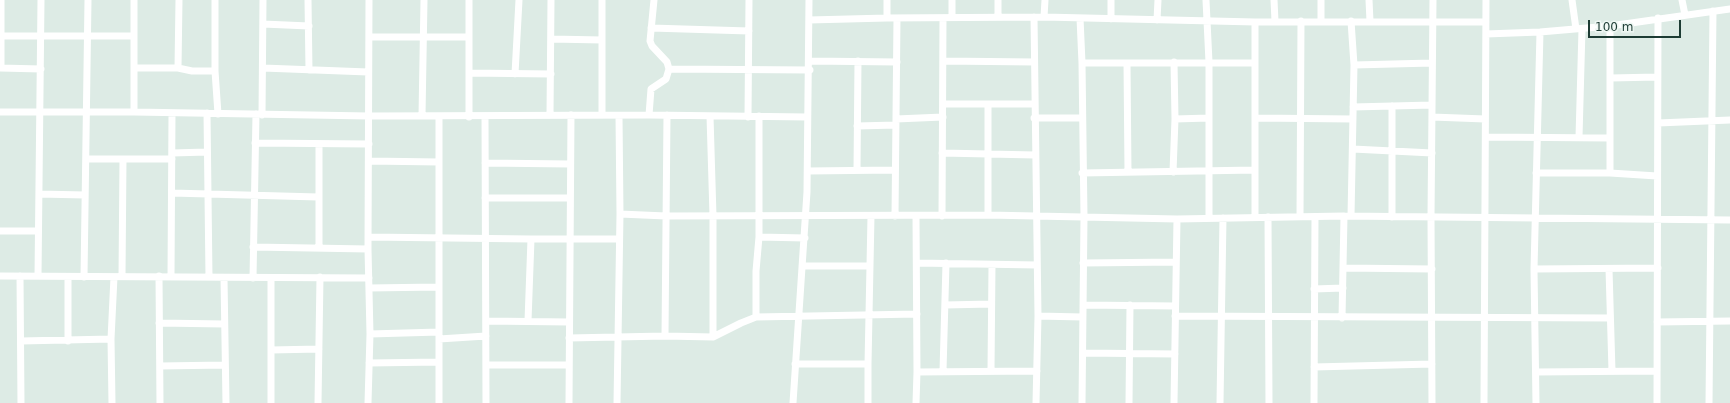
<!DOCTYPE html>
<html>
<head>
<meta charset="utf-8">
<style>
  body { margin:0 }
  #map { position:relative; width:1730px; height:403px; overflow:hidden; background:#ddebe5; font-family:"DejaVu Sans",sans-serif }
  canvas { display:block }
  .scale { position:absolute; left:1588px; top:20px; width:93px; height:18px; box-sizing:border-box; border:2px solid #1d3c34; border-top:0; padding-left:5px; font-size:12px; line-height:14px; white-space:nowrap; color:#1d3c34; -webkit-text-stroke:3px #eef7f3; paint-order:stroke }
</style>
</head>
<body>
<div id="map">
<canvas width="1730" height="403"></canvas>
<div class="scale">100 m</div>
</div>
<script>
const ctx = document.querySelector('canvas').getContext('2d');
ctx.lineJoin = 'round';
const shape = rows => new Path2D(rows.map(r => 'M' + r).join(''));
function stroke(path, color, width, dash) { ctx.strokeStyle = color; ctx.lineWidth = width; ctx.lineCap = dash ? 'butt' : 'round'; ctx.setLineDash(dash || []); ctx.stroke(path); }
const minor = shape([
  [1,0,1,68],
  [134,0,134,112],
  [215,0,215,71,218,114],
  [308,0,309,70],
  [887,0,887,18],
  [1206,0,1209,62,1209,218],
  [1274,0,1275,21],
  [1321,0,1321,22],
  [1369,0,1370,21],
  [1572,0,1576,29],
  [1682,0,1685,15],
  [952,17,952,0],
  [998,17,998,0],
  [1034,17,1038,316,1036,403],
  [1044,17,1045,0],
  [1080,18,1082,63,1084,217,1082,403],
  [1111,19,1111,0],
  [809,20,887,18,1044,17,1255,22,1486,22],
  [1157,20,1158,0],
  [1351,21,1354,65,1351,216],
  [263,24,309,26],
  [651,28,749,31],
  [1486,34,1540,32,1610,26,1730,9],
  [1,36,134,36],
  [369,37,469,37],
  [551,39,602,40],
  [810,61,897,62],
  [943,61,1034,62],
  [1082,63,1255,63],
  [1127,63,1128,172],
  [1354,65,1432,63],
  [0,68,41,69],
  [135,68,178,68,192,71,215,71],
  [178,68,179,0],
  [263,68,368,72],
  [669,69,810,70],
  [469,73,551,74],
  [515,74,519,0],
  [1611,78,1657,77],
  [943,104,1034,104],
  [1392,106,1392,217],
  [1353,107,1432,105],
  [0,112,134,112,369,116,649,115,807,117],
  [207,113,209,277],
  [262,115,263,0],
  [550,115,551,0],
  [602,115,602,0],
  [649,115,651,89,666,79,669,69,667,62,652,46,650,41,654,0],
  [422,116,424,0],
  [439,116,439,403],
  [710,116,713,216,713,337],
  [469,117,469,0],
  [485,117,486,403],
  [748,117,749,0],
  [1432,117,1485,119],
  [1034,118,1082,118],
  [1256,118,1353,119],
  [896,119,943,117],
  [1175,119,1209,118],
  [1658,123,1730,120],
  [857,126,896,125],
  [1486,137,1609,138],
  [1579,137,1582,29],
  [255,143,369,144],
  [1353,149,1432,153],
  [172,153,207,152],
  [942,153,1035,155],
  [86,159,172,159],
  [369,161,439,162],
  [485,163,570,164],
  [857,170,858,61],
  [808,171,895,170],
  [1173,172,1175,119,1174,62],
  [1082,173,1255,170],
  [1536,173,1610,173,1657,176],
  [1610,173,1610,26],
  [172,193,318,197],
  [39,194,85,195],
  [485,198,570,198],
  [620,214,666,216,988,215,1177,219,1344,216,1730,220],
  [988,215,988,104],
  [895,216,897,18],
  [942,216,943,18],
  [1300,216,1301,21],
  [1255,217,1255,22],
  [1268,217,1269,403],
  [0,231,38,231],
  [368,237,531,239,619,239],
  [759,237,805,238],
  [253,247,368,249],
  [319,248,319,144],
  [917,263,1037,265],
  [1083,263,1176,262],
  [802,266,870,266],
  [1343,268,1432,269],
  [1534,269,1658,268],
  [1609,269,1612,371],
  [0,276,369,278],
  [20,276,21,403],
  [38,276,41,0],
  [122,276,123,159],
  [159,276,160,403],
  [171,276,172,113],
  [84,277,88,0],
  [224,278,226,403],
  [253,278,256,114],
  [271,278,271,403],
  [369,288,438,287],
  [1314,289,1343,288],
  [945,305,991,304],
  [1083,305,1175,306],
  [1038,316,1082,317],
  [1175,316,1610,318],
  [756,317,756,271,759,237,759,116],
  [1342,318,1344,216],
  [486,321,569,322],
  [528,321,531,239],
  [1657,322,1730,321],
  [159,323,224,324],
  [370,334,439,332],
  [665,336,667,115],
  [569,338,665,336,713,337,741,323,756,317,917,314],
  [439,339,486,336],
  [21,341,111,339],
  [68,341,68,277],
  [271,350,319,349],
  [1083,353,1175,354],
  [369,363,439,362],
  [795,364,868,364,871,216],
  [486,365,569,365],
  [160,366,225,365],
  [1314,367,1432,364],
  [991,370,992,265],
  [943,371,946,263],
  [917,372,1037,371],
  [1536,372,1657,371],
  [112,403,111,339,114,277],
  [318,403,320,277],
  [368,403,370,334,368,249,369,0],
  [569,403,571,115],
  [617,403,620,214,619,116],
  [793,403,807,192,809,0],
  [868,403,868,364],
  [916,403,917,372,916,216],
  [1129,403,1130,305],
  [1174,403,1177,219],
  [1220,403,1223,218],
  [1314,403,1315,217],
  [1432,403,1431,217,1433,0],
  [1484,403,1486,0],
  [1536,403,1534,269,1540,32],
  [1657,403,1658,18],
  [1709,403,1713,11]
]);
stroke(minor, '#fff', 7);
</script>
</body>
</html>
